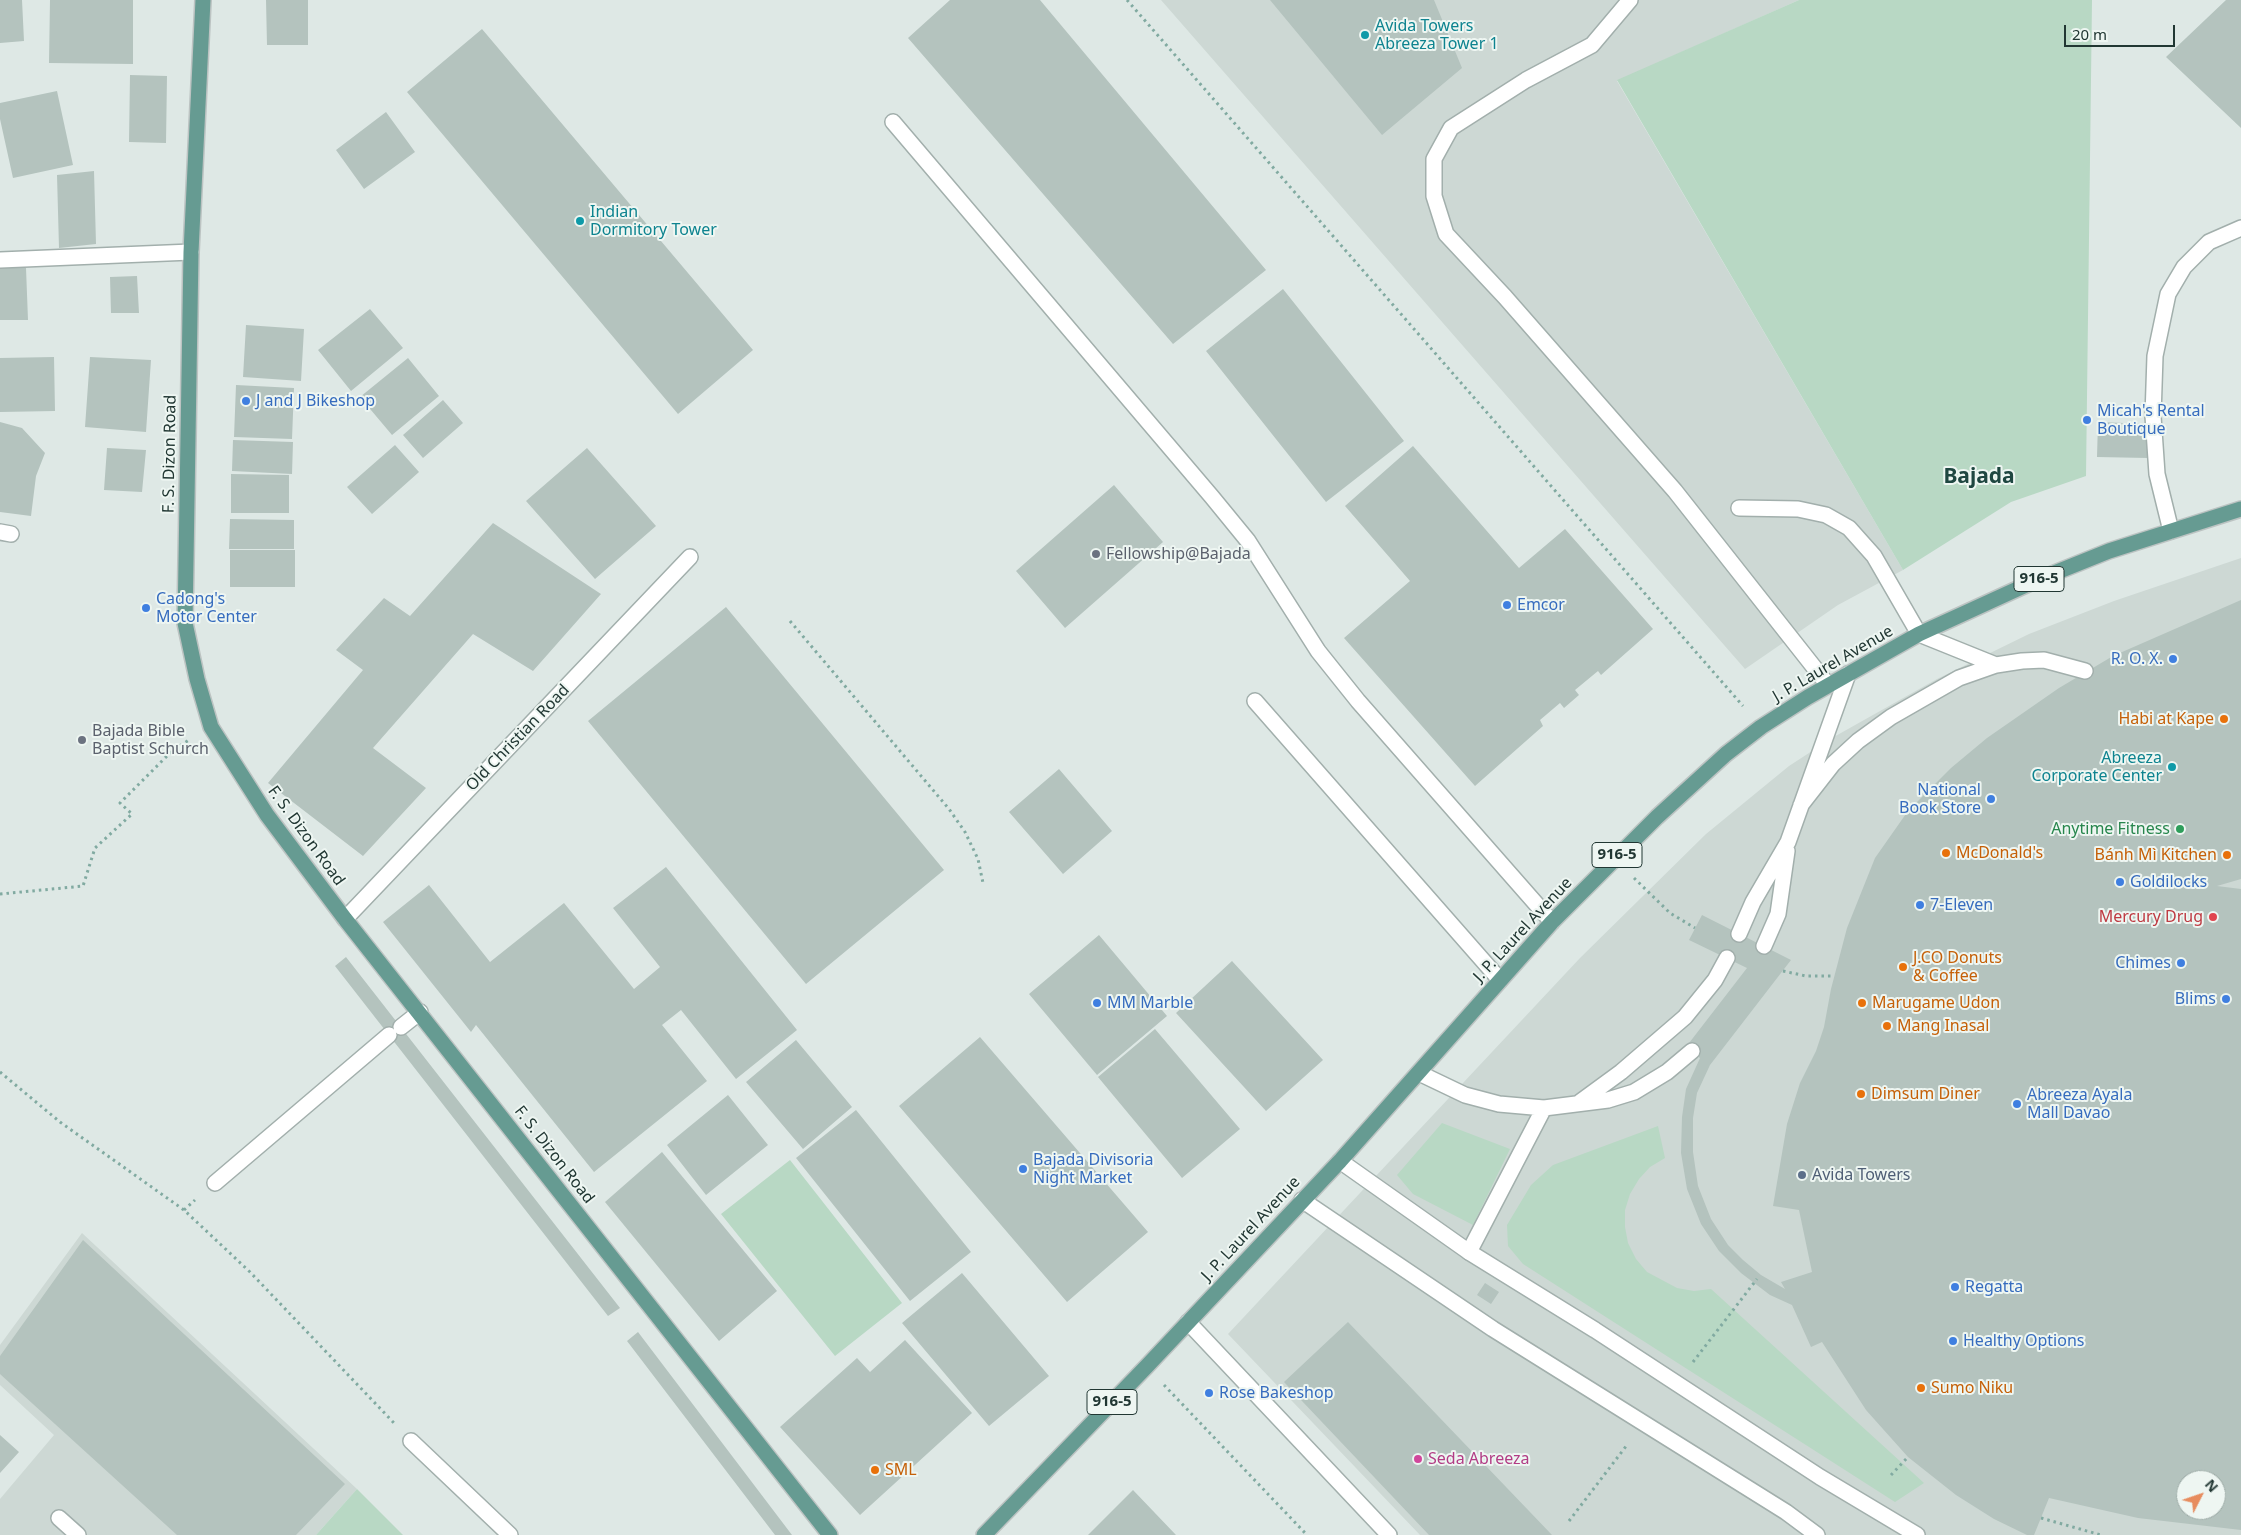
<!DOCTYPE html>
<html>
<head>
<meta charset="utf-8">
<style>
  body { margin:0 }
  #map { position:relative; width:2241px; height:1535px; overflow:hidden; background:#dee8e5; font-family:"Noto Sans",sans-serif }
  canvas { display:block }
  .north { position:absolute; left:2176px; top:1470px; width:50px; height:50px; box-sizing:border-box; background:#eef6f2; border:1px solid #9caaa6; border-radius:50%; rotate:49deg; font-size:14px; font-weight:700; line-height:20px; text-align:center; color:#213733 }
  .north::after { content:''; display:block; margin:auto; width:18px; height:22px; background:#e78c5e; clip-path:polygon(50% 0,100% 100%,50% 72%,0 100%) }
  .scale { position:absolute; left:2064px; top:25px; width:111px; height:22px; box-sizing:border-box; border:2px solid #213733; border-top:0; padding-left:6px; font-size:15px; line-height:18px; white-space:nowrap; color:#213733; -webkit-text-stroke:4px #eef6f2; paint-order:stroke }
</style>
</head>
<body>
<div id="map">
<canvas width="2241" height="1535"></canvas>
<div class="north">N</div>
<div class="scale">20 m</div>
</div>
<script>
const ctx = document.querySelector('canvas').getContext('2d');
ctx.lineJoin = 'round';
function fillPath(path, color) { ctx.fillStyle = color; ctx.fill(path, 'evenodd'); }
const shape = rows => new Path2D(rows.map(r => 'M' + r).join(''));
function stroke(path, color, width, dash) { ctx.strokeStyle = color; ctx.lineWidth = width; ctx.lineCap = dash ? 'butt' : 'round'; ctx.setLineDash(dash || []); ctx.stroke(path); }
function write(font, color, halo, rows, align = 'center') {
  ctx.font = font + ' "Noto Sans",sans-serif'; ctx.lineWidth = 4; ctx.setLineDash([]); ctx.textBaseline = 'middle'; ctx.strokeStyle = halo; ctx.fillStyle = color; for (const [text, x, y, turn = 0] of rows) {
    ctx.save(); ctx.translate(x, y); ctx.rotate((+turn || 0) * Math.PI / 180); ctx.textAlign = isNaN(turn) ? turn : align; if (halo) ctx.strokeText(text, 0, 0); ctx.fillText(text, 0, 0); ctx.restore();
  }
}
const built = shape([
  [1161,0,1799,0,1617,81,1903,570,1838,605,1745,669],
  [2241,558,2241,1535,1420,1535,1228,1334,1580,958,1706,834,1789,766,1832,738,1937,679,2029,634,2114,601],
  [2186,1480,2216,1480,2216,1510,2186,1510],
  [82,1233,357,1489,316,1535,0,1535,0,1499,54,1435,0,1385,0,1345]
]);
const green = shape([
  [1799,0,2092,0,2086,476,2011,502,1903,570,1617,80],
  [1442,1123,1510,1149,1473,1225,1413,1194,1397,1175],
  [1658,1126,1665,1158,1650,1167,1639,1179,1630,1194,1625,1210,1625,1227,1628,1243,1636,1259,1647,1272,1677,1288,1694,1291,1711,1289,1924,1483,1895,1502,1523,1264,1508,1246,1507,1225,1531,1185,1553,1165],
  [790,1160,902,1303,835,1356,721,1214],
  [357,1489,403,1535,316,1535]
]);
const building = shape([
  [0,0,22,0,24,41,0,43],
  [50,0,133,0,133,64,49,63],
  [266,0,308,0,308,45,267,45],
  [950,0,1040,0,1266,270,1173,344,908,38],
  [1270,0,1434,0,1462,68,1382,135],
  [2226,0,2241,0,2241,128,2166,57],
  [482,29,753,350,678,414,407,92],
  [130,75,167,76,166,143,129,142],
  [57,91,73,165,13,178,0,119,0,103],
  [386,112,415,152,364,189,336,150],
  [94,171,96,244,59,248,57,175],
  [0,268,26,268,28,320,0,320],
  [137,276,139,313,111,313,110,277],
  [1283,289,1404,441,1326,502,1206,351],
  [370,309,403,348,351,391,318,350],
  [246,325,304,329,301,381,243,377],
  [54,357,55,411,0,412,0,358],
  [90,357,151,360,146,432,85,427],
  [408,358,439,396,392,435,360,397],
  [236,385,294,388,292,439,234,437],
  [443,400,463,423,423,458,403,435],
  [0,422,22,428,45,453,36,476,31,516,0,512],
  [2098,422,2149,424,2148,458,2097,457],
  [233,440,293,442,292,474,232,471],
  [395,445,419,472,372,514,347,487],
  [1413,446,1519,568,1565,529,1653,629,1601,675,1598,671,1575,690,1579,695,1564,708,1560,703,1540,720,1543,726,1475,786,1344,638,1410,581,1345,506],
  [107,448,146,450,142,492,104,490],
  [587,448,656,526,595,579,526,501],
  [231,474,289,475,289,513,231,513],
  [1114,485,1163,542,1065,628,1016,571],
  [230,519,294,520,294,549,229,549],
  [493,523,601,594,533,671,473,634,373,748,426,788,363,856,268,783,363,670,336,650,384,598,410,616],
  [230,550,295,550,295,587,230,587],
  [2241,600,2241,879,2217,886,2241,889,2241,1530,2138,1518,2049,1498,2034,1535,2027,1535,1994,1519,1956,1495,1908,1457,1866,1410,1822,1342,1811,1347,1792,1305,1770,1295,1741,1273,1719,1251,1701,1224,1687,1189,1681,1153,1682,1117,1686,1089,1700,1058,1686,1047,1747,968,1689,940,1702,915,1791,960,1710,1065,1697,1093,1693,1118,1693,1152,1698,1186,1711,1219,1728,1245,1743,1260,1761,1275,1785,1289,1781,1282,1812,1272,1799,1210,1773,1206,1787,1124,1800,1083,1816,1051,1824,1027,1831,989,1847,928,1875,858,1908,811,1951,768,1987,738,2059,688,2113,656],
  [2186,1480,2216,1480,2216,1510,2186,1510],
  [726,607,944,870,806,984,588,721],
  [1059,769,1112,831,1063,874,1009,812],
  [666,867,797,1030,736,1079,681,1010,662,1025,707,1081,594,1172,476,1025,471,1032,383,922,429,885,490,962,564,903,634,989,660,967,613,908],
  [1099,935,1167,1016,1097,1075,1029,994],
  [346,957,620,1308,608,1316,335,966],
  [1232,961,1323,1060,1266,1111,1176,1013],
  [1155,1029,1240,1129,1182,1178,1098,1077],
  [980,1037,1148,1232,1067,1302,899,1106],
  [796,1040,852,1107,803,1149,746,1082],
  [728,1095,768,1145,706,1195,667,1145],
  [856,1110,971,1252,910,1301,796,1158],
  [662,1152,777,1291,719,1341,605,1202],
  [83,1240,345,1484,296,1535,177,1535,0,1374,0,1356],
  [962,1273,1049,1376,989,1426,902,1323],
  [1485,1283,1499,1292,1491,1304,1477,1295],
  [1348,1322,1552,1535,1429,1535,1284,1382],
  [638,1332,792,1535,775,1535,627,1341],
  [905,1340,972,1413,860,1515,780,1427,857,1358,870,1372],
  [0,1435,19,1452,0,1473],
  [1133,1490,1176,1535,1088,1535]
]);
const path = shape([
  [1127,0,1743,706],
  [790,621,949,809,965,832,978,859,983,883],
  [1634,878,1670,913,1695,928],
  [0,894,83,886,95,848,132,814,120,803,173,750,189,740],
  [1783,971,1806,976,1834,976],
  [0,1072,60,1122,184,1210,250,1272,394,1423],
  [184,1210,195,1200],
  [1693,1362,1757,1279],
  [1164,1385,1307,1535],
  [1891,1475,1908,1457],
  [2041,1518,2101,1535],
  [1569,1521,1627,1445]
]);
const lane = shape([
  [1630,0,1592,45,1526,80,1451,128,1434,159,1434,196,1446,234,1505,297,1675,491,1828,685],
  [893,122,1212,497,1248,541,1318,651,1358,701,1552,922],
  [0,260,191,252],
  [1739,508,1798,509,1826,515,1849,528,1874,556,1919,634,1996,665],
  [2171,531,2157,474,2153,416,2155,356,2168,294,2184,267,2209,242,2241,228],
  [1255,701,1500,980],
  [1801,805,1833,764,1858,741,1891,717,1959,678,1996,665,2022,661,2044,660,2085,671],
  [1739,934,1753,902,1788,842,1848,674],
  [1764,946,1778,914,1787,851],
  [401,1027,420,1012],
  [1419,1073,1465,1095,1499,1104,1544,1108,1608,1100,1634,1092,1667,1072,1692,1051],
  [1580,1102,1621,1072,1685,1017,1715,980,1727,958],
  [215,1183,389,1035],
  [1469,1252,1544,1108],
  [1188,1322,1389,1535],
  [411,1441,510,1535],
  [59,1518,78,1535]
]);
const street = shape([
  [0,532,11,534],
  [345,919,690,557],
  [1340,1161,1469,1252,1595,1330,1820,1477,1917,1535],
  [1302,1200,1493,1329,1786,1512,1817,1535]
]);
const primary = shape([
  [203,0,191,252,185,623,197,679,211,727,267,815,345,919,830,1535],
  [984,1535,1147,1366,1340,1161,1552,922,1657,817,1726,754,1761,727,1808,697,1919,634,2037,580,2109,551,2241,509]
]);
const markers = [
  [1365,35,5,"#0f9aa8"],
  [580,221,5,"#0f9aa8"],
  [246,401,5,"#3f7fe0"],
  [2087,420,5,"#3f7fe0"],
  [1096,554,5,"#6b7280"],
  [1507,605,5,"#3f7fe0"],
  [146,608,5,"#3f7fe0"],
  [2173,659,5,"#3f7fe0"],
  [2224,719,5,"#e8710a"],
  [82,740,5,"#6b7280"],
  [2172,767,5,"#0f9aa8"],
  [1991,799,5,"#3f7fe0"],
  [2180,829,5,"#2e9e5b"],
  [1946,853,5,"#e8710a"],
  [2227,855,5,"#e8710a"],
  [2120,882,5,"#3f7fe0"],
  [1920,905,5,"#3f7fe0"],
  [2213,917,5,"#e0444e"],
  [2181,963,5,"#3f7fe0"],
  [1903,967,5,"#e8710a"],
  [2226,999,5,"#3f7fe0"],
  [1097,1003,5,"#3f7fe0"],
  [1862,1003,5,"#e8710a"],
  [1887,1026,5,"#e8710a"],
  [1861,1094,5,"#e8710a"],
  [2017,1104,5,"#3f7fe0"],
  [1023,1169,5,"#3f7fe0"],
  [1802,1175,5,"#5c6f8a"],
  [1955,1287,5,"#3f7fe0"],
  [1953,1341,5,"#3f7fe0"],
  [1921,1388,5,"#e8710a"],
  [1209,1393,5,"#3f7fe0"],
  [1418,1459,5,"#d1479c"],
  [875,1470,5,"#e8710a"]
];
const shields = [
  [2039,579,50],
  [1617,855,50],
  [1112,1402,50]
];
const shieldNames = [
  ["916-5",2039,579],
  ["916-5",1617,855],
  ["916-5",1112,1402]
];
const cultureNames = [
  ["Avida Towers",1375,26],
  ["Abreeza Tower 1",1375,44],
  ["Indian",590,212],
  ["Dormitory Tower",590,230],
  ["Abreeza",2162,758,"right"],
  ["Corporate Center",2162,776,"right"]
];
const shopNames = [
  ["J and J Bikeshop",256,401],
  ["Micah's Rental",2097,411],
  ["Boutique",2097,429],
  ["Cadong's",156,599],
  ["Motor Center",156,617],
  ["Emcor",1517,605],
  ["R. O. X.",2163,659,"right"],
  ["National",1981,790,"right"],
  ["Book Store",1981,808,"right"],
  ["Goldilocks",2130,882],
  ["7-Eleven",1930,905],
  ["Chimes",2171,963,"right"],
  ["Blims",2216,999,"right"],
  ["MM Marble",1107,1003],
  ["Abreeza Ayala",2027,1095],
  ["Mall Davao",2027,1113],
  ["Bajada Divisoria",1033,1160],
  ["Night Market",1033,1178],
  ["Regatta",1965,1287],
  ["Healthy Options",1963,1341],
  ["Rose Bakeshop",1219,1393]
];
const streetNames = [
  ["F. S. Dizon Road",170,454,-89],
  ["J. P. Laurel Avenue",1833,664,-30],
  ["Old Christian Road",518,738,-46],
  ["F. S. Dizon Road",306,836,54],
  ["J. P. Laurel Avenue",1523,930,-47],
  ["F. S. Dizon Road",554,1155,52],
  ["J. P. Laurel Avenue",1251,1229,-47]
];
const worshipNames = [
  ["Fellowship@Bajada",1106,554],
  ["Bajada Bible",92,731],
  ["Baptist Schurch",92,749]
];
const foodNames = [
  ["Habi at Kape",2214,719,"right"],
  ["McDonald's",1956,853],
  ["Bánh Mì Kitchen",2217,855,"right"],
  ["J.CO Donuts",1913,958],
  ["& Coffee",1913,976],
  ["Marugame Udon",1872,1003],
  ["Mang Inasal",1897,1026],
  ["Dimsum Diner",1871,1094],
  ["Sumo Niku",1931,1388],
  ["SML",885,1470]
];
const leisureNames = [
  ["Anytime Fitness",2170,829]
];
const healthNames = [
  ["Mercury Drug",2203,917]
];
const serviceNames = [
  ["Avida Towers",1812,1175]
];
const hotelNames = [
  ["Seda Abreeza",1428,1459]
];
const districtNames = [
  ["Bajada",1979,477]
];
fillPath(built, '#cdd8d4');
fillPath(green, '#b8d8c4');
fillPath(building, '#b4c3be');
stroke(lane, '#a2afac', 18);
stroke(street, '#a2afac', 18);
stroke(primary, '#bcc3c2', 18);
stroke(path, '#81aaa1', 3, [2.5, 4]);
stroke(lane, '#fff', 15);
stroke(street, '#fff', 15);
stroke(primary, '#669b92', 15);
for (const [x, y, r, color] of markers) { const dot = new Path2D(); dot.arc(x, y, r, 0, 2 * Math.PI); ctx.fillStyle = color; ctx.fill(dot); stroke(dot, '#eef6f2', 2); }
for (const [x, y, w] of shields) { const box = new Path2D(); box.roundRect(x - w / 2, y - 12.5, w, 25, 4); ctx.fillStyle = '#eef6f2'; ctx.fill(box); stroke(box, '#213733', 1); }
write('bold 15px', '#213733', null, shieldNames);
write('16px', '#0d838f', '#eef6f2', cultureNames, 'left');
write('16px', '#366cbe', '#eef6f2', shopNames, 'left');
write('16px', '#213733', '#eef6f2', streetNames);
write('16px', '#5b616d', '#eef6f2', worshipNames, 'left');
write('16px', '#c56008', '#eef6f2', foodNames, 'left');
write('16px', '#27864d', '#eef6f2', leisureNames, 'right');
write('16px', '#be3a42', '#eef6f2', healthNames, 'right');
write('16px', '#4e5e75', '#eef6f2', serviceNames, 'left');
write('16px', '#b23c85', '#eef6f2', hotelNames, 'left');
write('bold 21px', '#1f4741', '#eef6f2', districtNames);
</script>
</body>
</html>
